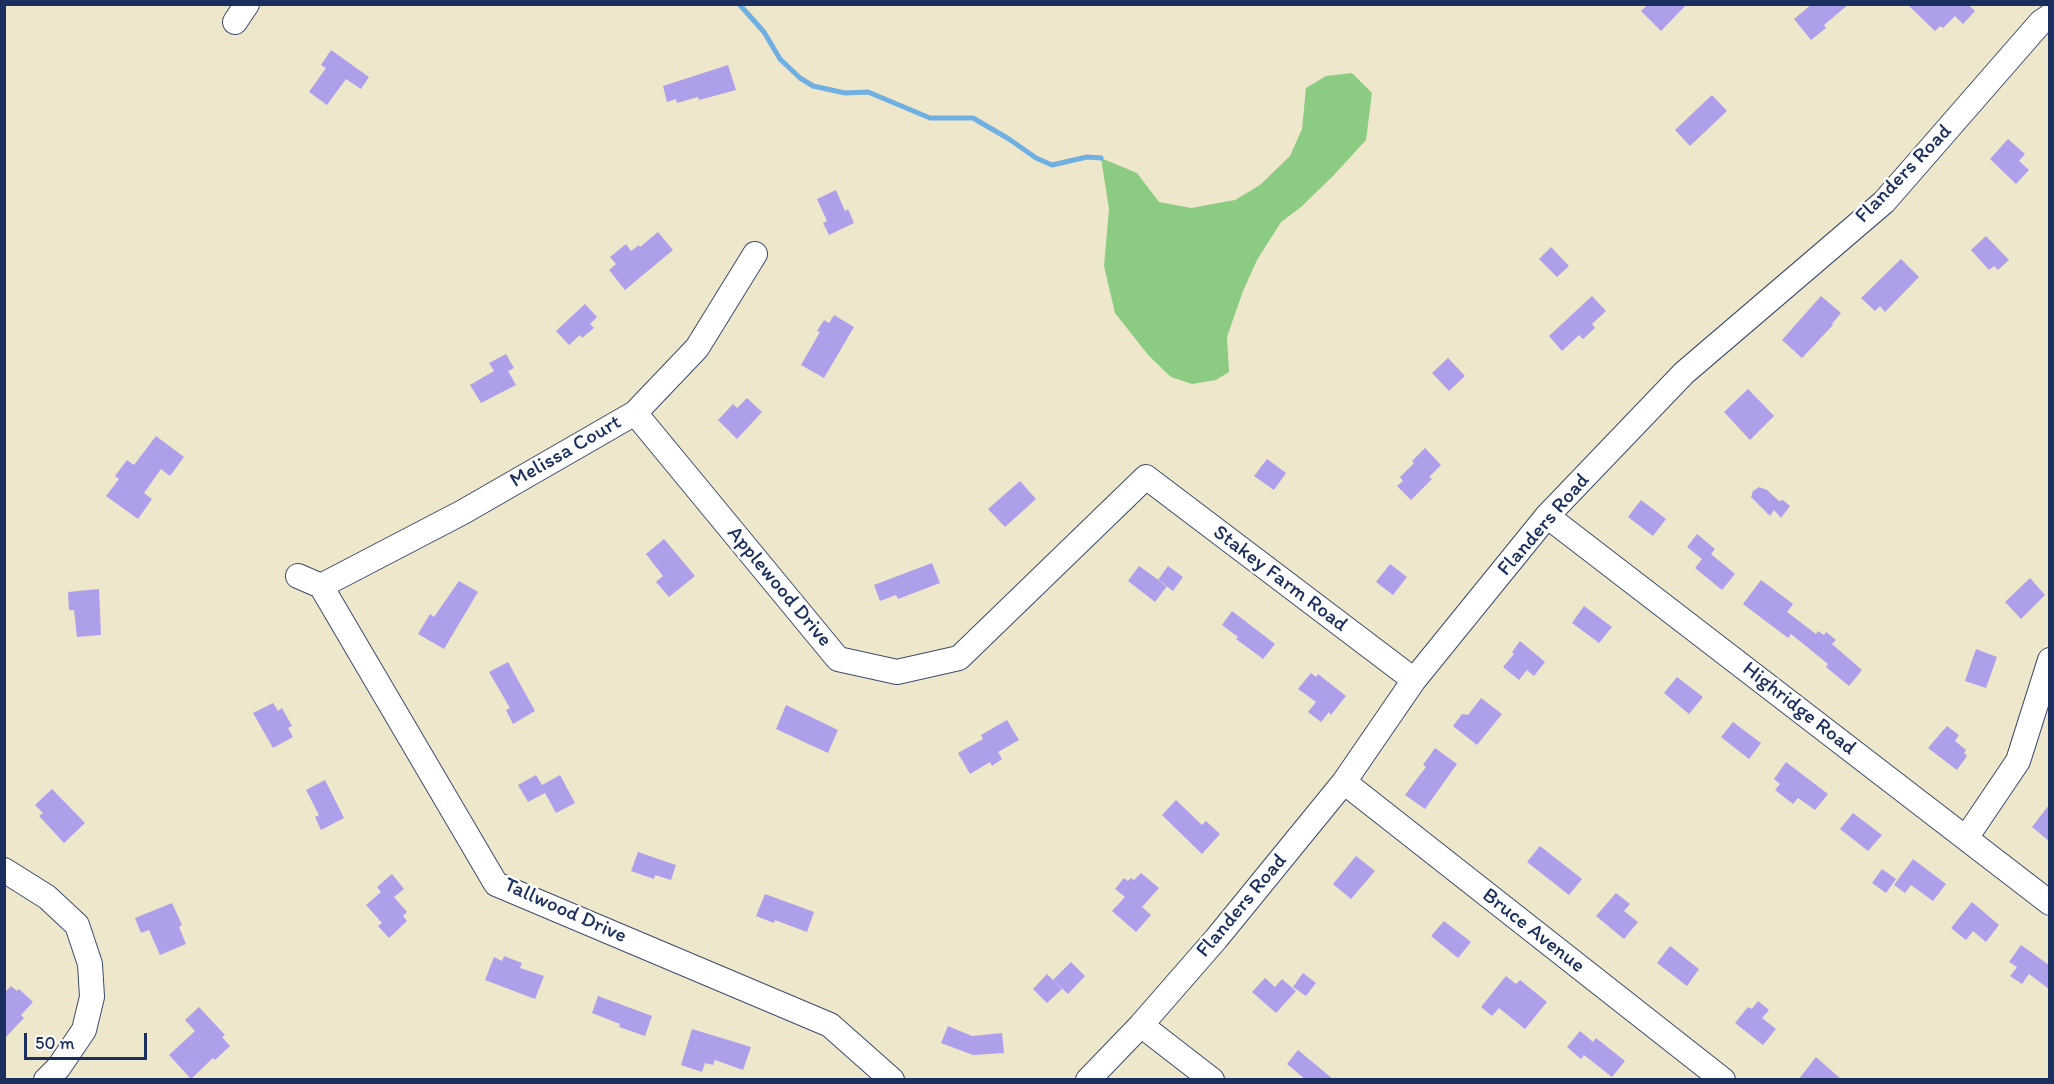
<!DOCTYPE html>
<html>
<head>
<meta charset="utf-8">
<style>
  body { margin:0 }
  #map { position:relative; width:2054px; height:1084px; overflow:hidden; background:#eee7cc; font-family:Itim,sans-serif }
  canvas { display:block }
  .frame { position:absolute; inset:0; border:6px solid #1b2f5e; pointer-events:none }
  .scale { position:absolute; left:24px; top:1033px; width:123px; height:27px; box-sizing:border-box; border:3px solid #1b2f5e; border-top:0; padding-left:8px; font-size:18px; line-height:21px; white-space:nowrap; color:#1b2f5e; -webkit-text-stroke:4px #fff; paint-order:stroke }
</style>
</head>
<body>
<div id="map">
<canvas width="2054" height="1084"></canvas>
<div class="frame"></div>
<div class="scale">50 m</div>
</div>
<script>
const ctx = document.querySelector('canvas').getContext('2d');
ctx.lineJoin = 'round';
function fillPath(path, color) { ctx.fillStyle = color; ctx.fill(path, 'evenodd'); }
const shape = rows => new Path2D(rows.map(r => 'M' + r).join(''));
function stroke(path, color, width, dash) { ctx.strokeStyle = color; ctx.lineWidth = width; ctx.lineCap = dash ? 'butt' : 'round'; ctx.setLineDash(dash || []); ctx.stroke(path); }
function write(font, color, halo, rows, align = 'center') {
  ctx.font = font + ' Itim,sans-serif'; ctx.lineWidth = 5; ctx.setLineDash([]); ctx.textBaseline = 'middle'; ctx.strokeStyle = halo; ctx.fillStyle = color; for (const [text, x, y, turn = 0] of rows) {
    ctx.save(); ctx.translate(x, y); ctx.rotate((+turn || 0) * Math.PI / 180); ctx.textAlign = isNaN(turn) ? turn : align; if (halo) ctx.strokeText(text, 0, 0); ctx.fillText(text, 0, 0); ctx.restore();
  }
}
const green = shape([
  [1352,73,1372,93,1366,140,1333,176,1301,207,1281,222,1257,260,1243,291,1227,337,1229,372,1216,380,1192,384,1171,377,1149,356,1115,313,1104,266,1109,209,1101,158,1137,173,1159,202,1191,208,1235,200,1260,185,1290,156,1302,129,1306,88,1326,76]
]);
const stream = shape([
  [739,4,764,32,780,59,800,78,813,86,845,93,868,92,930,118,973,118,1009,139,1036,158,1052,165,1087,157,1101,158]
]);
const building = shape([
  [1648,4,1687,4,1661,31,1641,11],
  [1812,4,1849,4,1824,25,1826,28,1811,40,1794,19],
  [1907,4,1968,4,1975,11,1963,24,1955,16,1943,28,1940,26,1935,31],
  [331,50,369,77,361,89,346,79,327,105,309,92,326,68,321,65],
  [728,65,736,90,699,100,698,97,677,103,676,99,667,102,663,86],
  [1712,95,1727,111,1690,146,1675,130],
  [2008,139,2025,154,2019,161,2029,170,2016,184,1990,159],
  [836,190,845,211,848,209,854,223,829,235,823,223,827,221,817,199],
  [658,232,673,250,625,290,609,270,616,264,610,257,626,244,631,251,639,245,640,247],
  [1986,236,2009,260,1998,270,1994,266,1989,270,1971,250],
  [1551,247,1569,266,1557,277,1539,259],
  [1901,259,1919,277,1885,312,1880,306,1875,311,1861,298],
  [1592,296,1606,311,1592,324,1595,328,1583,339,1579,335,1562,351,1549,336],
  [1821,296,1841,313,1832,324,1833,325,1802,358,1782,340],
  [585,304,597,317,590,324,594,328,582,338,580,335,569,345,556,331],
  [834,315,854,327,824,378,801,365,820,332,817,331,824,320,829,323],
  [506,354,514,368,508,371,516,385,481,403,470,385,494,371,489,363],
  [1448,358,1465,376,1449,391,1432,373],
  [1748,389,1774,416,1750,440,1724,412],
  [747,398,762,412,737,439,718,420,733,404,737,408],
  [156,436,184,457,170,476,161,469,144,493,152,499,138,519,106,496,119,479,115,476,127,460,134,465],
  [1425,448,1441,465,1429,477,1432,479,1411,500,1397,486,1403,481,1400,477,1414,463,1412,461],
  [1267,459,1286,473,1274,490,1254,476],
  [1020,481,1036,499,1005,527,988,509],
  [1759,487,1767,490,1779,501,1783,500,1790,506,1781,518,1774,510,1770,516,1751,497,1753,491],
  [1641,500,1666,519,1653,536,1628,517],
  [1697,534,1715,549,1711,554,1735,574,1722,590,1695,568,1702,559,1687,547],
  [664,539,695,576,669,597,656,582,663,576,646,554],
  [932,563,940,583,898,599,896,595,880,601,874,585],
  [1390,564,1407,577,1393,595,1376,582],
  [1139,566,1167,586,1155,602,1128,581],
  [1168,566,1183,577,1173,591,1158,580],
  [2030,578,2045,595,2021,619,2005,602],
  [1761,580,1793,604,1787,612,1816,634,1818,631,1824,635,1826,632,1836,640,1832,644,1862,670,1849,686,1826,667,1828,664,1791,634,1788,638,1743,604],
  [459,581,478,592,444,649,418,634,430,614,434,617],
  [99,589,101,635,77,637,74,610,69,610,68,592],
  [1584,606,1612,627,1599,643,1572,623],
  [1232,611,1275,644,1263,659,1236,639,1238,637,1222,625],
  [1520,641,1545,662,1534,676,1527,670,1519,680,1503,667,1514,654,1512,652],
  [1976,649,1997,657,1986,688,1965,681],
  [508,662,535,711,513,724,506,710,510,708,489,672],
  [1311,673,1316,677,1318,674,1346,696,1331,715,1329,712,1321,722,1308,712,1316,702,1298,689],
  [1677,677,1703,697,1689,714,1664,693],
  [1481,698,1502,714,1477,745,1453,726,1462,714,1468,715],
  [273,703,278,711,282,708,292,726,288,728,293,737,273,748,253,713],
  [786,705,838,730,828,753,776,729],
  [1007,720,1019,740,998,752,1002,759,992,766,990,762,970,774,958,753,983,739,981,735],
  [1733,722,1761,743,1749,759,1721,737],
  [1947,726,1959,735,1955,741,1966,750,1964,753,1967,756,1957,770,1928,748],
  [1435,748,1457,764,1425,809,1405,795,1426,767,1423,765],
  [1786,762,1828,794,1815,810,1798,798,1793,804,1775,790,1780,784,1774,779],
  [536,775,542,785,560,775,575,803,556,813,545,793,528,802,518,785],
  [325,780,344,818,321,830,315,817,319,815,306,790],
  [52,789,85,823,64,843,39,816,43,813,35,805],
  [1176,800,1202,825,1206,821,1220,834,1202,854,1162,815],
  [2049,805,2049,841,2032,827],
  [1853,813,1882,835,1868,851,1840,829],
  [1540,846,1582,879,1569,895,1527,862],
  [638,852,676,865,671,880,655,875,654,879,631,871],
  [1356,856,1375,871,1351,899,1333,884],
  [1913,859,1946,884,1933,901,1911,885,1905,893,1894,885],
  [1882,869,1896,879,1886,893,1872,883],
  [1141,873,1159,888,1142,907,1151,915,1136,932,1112,911,1125,897,1115,889,1124,878,1128,881,1131,878,1134,880],
  [392,874,404,889,394,897,407,912,403,916,407,921,389,938,378,926,382,923,366,905,381,892,377,887],
  [1616,893,1630,904,1624,911,1638,922,1624,939,1596,916],
  [765,894,814,912,807,932,775,920,774,923,756,916],
  [1972,902,1999,925,1986,942,1973,931,1966,940,1951,928],
  [172,903,182,925,179,927,186,944,160,955,149,930,141,933,135,918],
  [1444,921,1471,942,1458,958,1431,936],
  [2021,945,2049,965,2049,989,2029,974,2022,984,2010,976,2017,967,2009,962],
  [1670,946,1699,969,1687,986,1657,963],
  [504,956,522,963,520,968,544,976,535,999,485,980,494,957,502,961],
  [1071,962,1085,976,1068,994,1053,980],
  [1303,973,1316,983,1306,996,1293,987],
  [1047,974,1062,989,1047,1003,1033,989],
  [1506,976,1516,984,1520,980,1547,1002,1525,1029,1499,1008,1492,1016,1481,1007],
  [1265,978,1275,987,1282,979,1296,991,1276,1013,1252,992],
  [11,986,17,991,19,989,33,1002,21,1015,24,1018,4,1039,4,993],
  [598,996,652,1016,645,1036,619,1027,620,1024,592,1013],
  [1758,1001,1769,1010,1762,1018,1776,1029,1763,1045,1735,1023,1748,1007,1752,1009],
  [199,1007,225,1035,222,1037,230,1046,215,1060,213,1058,191,1079,169,1055,195,1031,185,1020],
  [948,1026,972,1036,1002,1033,1004,1053,973,1055,941,1043],
  [692,1029,751,1047,743,1070,715,1060,713,1065,705,1063,702,1072,681,1065],
  [1580,1031,1593,1042,1596,1038,1625,1061,1612,1077,1584,1055,1581,1059,1567,1047],
  [1298,1050,1334,1080,1306,1080,1287,1064],
  [1816,1057,1842,1080,1798,1080]
]);
const minor = shape([
  [235,22,247,4],
  [635,413,838,659,897,672,959,658,1146,477,1414,680],
  [1547,516,2050,903],
  [298,576,321,586,496,884,830,1025,892,1080],
  [321,586,463,512,635,413,697,348,755,254],
  [1344,782,1723,1080],
  [1966,838,2018,761,2050,660],
  [4,870,47,897,77,925,90,964,92,997,84,1030,59,1067,46,1080],
  [1141,1025,1212,1080],
  [1088,1080,1141,1025,1216,939,1344,782,1414,680,1547,516,1684,373,1884,202,2041,22,2050,16]
]);
const streetNames = [
  ["Flanders Road",1904,174,-46],
  ["Melissa Court",566,452,-30],
  ["Flanders Road",1544,525,-49],
  ["Stakey Farm Road",1280,579,37],
  ["Applewood Drive",779,587,50],
  ["Highridge Road",1799,709,38],
  ["Flanders Road",1242,906,-50],
  ["Tallwood Drive",565,911,24],
  ["Bruce Avenue",1533,931,38]
];
fillPath(green, '#8bcb82');
stroke(stream, '#6fafe2', 5);
fillPath(building, '#ae9feb');
stroke(minor, '#3b4b6e', 26);
stroke(minor, '#fff', 24);
write('21px', '#1b2f5e', '#fff', streetNames);
</script>
</body>
</html>
